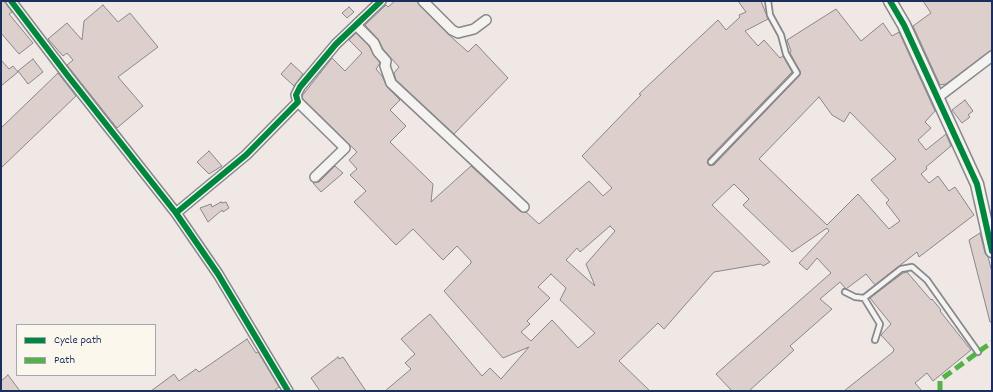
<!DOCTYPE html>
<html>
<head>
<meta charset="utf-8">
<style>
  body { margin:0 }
  #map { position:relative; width:993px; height:392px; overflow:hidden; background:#f0e8e4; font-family:Dekko,sans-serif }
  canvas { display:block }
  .frame { position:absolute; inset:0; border:2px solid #1b2f5e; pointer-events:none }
  .legend { position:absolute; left:16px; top:324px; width:140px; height:52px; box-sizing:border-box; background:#fbf7ec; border:1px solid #a1a7b3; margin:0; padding:5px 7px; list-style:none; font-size:12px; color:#1b2f5e }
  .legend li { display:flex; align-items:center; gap:8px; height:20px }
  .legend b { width:20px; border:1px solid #a1a7b3 }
</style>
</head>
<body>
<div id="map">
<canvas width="993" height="392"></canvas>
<div class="frame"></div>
<ul class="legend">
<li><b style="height:5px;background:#00873e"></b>Cycle path</li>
<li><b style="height:5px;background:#55b248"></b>Path</li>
</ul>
</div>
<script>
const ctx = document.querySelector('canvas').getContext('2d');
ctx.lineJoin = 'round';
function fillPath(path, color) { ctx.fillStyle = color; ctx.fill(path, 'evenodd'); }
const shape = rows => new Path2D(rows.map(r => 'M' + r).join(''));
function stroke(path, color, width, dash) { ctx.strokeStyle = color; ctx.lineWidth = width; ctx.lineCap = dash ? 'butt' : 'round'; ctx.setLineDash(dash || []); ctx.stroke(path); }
const building = shape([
  [1,1,5,2,12,12,9,14,33,43,19,54,1,33,1,1],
  [395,1,416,1,448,34,468,52,476,44,508,78,454,134,396,80,394,73,399,67,383,49,378,39,365,25,386,5,388,7,395,1],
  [738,1,761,1,768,19,745,31,758,46,764,40,780,58,783,56,792,72,708,159,709,165,714,165,800,75,800,71,790,53,791,51,787,40,836,9,861,41,883,23,892,36,899,32,935,111,925,122,931,128,918,140,926,150,946,134,951,146,926,167,927,169,921,174,929,183,938,176,949,191,955,187,974,215,919,257,917,252,875,285,866,274,846,289,840,282,820,299,832,309,790,346,794,350,749,391,732,391,716,374,831,273,817,258,807,270,799,263,829,231,827,228,792,252,743,205,749,199,734,184,712,205,770,262,763,266,761,264,714,272,664,329,658,323,619,361,650,391,385,391,411,369,405,363,415,354,401,339,430,314,482,376,490,368,501,379,529,347,503,358,444,291,471,263,471,261,457,246,443,260,413,229,396,245,354,202,366,191,350,175,357,169,349,160,357,152,303,99,302,96,332,58,345,71,362,53,349,40,356,33,369,46,380,63,376,69,382,76,387,87,400,100,390,110,406,126,390,142,433,184,431,202,471,166,520,211,526,212,539,224,589,181,603,196,612,188,582,156,641,95,639,94,718,20,726,30,740,17,739,15,746,12,738,1],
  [819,97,832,115,844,122,850,112,896,159,871,180,889,200,886,203,900,221,889,229,858,194,827,225,759,159,819,97],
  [610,226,615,231,586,264,595,286,566,260,577,248,580,252,610,226],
  [551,274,566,288,560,300,595,333,578,348,552,320,531,341,521,332,530,324,527,321,550,298,538,287,551,274],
  [923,1,992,1,992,50,946,84,940,85,913,26,931,13,923,1],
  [103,5,118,22,130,13,158,47,118,77,143,106,117,128,67,65,73,60,67,53,63,56,48,39,67,23,82,40,84,21,103,5],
  [349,7,354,12,347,18,342,13,349,7],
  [33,59,43,72,28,84,18,71,33,59],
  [1,60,9,69,13,66,18,72,1,86,1,60],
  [291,63,303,74,294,86,281,74,291,63],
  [58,73,76,96,1,168,1,128,58,73],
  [965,100,973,111,968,115,970,117,962,123,952,110,965,100],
  [209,151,222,166,209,174,197,162,209,151],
  [335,166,343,173,321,192,313,183,319,182,335,166],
  [221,202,222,203,226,202,229,208,223,212,222,210,208,222,200,208,211,204,212,207,221,202],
  [980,233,985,253,988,257,992,272,992,322,990,322,969,240,980,233],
  [907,272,931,300,932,299,941,310,940,311,971,350,933,381,927,373,915,383,922,391,844,391,893,352,894,349,881,335,891,324,870,298,903,273,907,272],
  [247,339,256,353,258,352,279,387,274,391,151,391,174,374,179,381,196,369,199,372,247,339],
  [338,357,339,359,343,357,366,391,320,391,311,378,338,357],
  [8,375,20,391,1,391,1,381,8,375]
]);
const lane = shape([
  [711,162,797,73,786,54,781,35,770,15,768,1],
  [845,292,855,297,864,298],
  [875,340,880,324,864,298,901,269,912,267,927,280,978,352]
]);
const street = shape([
  [11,1,68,76,176,213,218,274,288,391],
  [423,1,452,30,458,33,474,29,486,20],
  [356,25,374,43,378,52,386,61,385,66,391,83,524,207],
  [937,98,992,56],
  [298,102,345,148,315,177],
  [176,213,246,155,298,102,296,95,300,87,336,44,381,1]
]);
const secondary = shape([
  [890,1,904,25,977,184,992,251]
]);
const quiet = shape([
  [940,391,940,380,992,342]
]);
const cycleway = shape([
  [11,1,68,76,176,213,218,274,288,391],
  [890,1,904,25,977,184,992,251],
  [176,213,246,155,298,102,296,95,300,87,336,44,381,1]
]);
fillPath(building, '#ddcfcc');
stroke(building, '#87878e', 1);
stroke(lane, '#87878e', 8);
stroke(street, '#87878e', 12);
stroke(secondary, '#87878e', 15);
stroke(lane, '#f5f3ef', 4.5);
stroke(street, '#f5f3ef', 9);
stroke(secondary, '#f5f3ef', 12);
stroke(quiet, '#55b248', 5, [10, 5]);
stroke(cycleway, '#00873e', 6);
</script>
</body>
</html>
